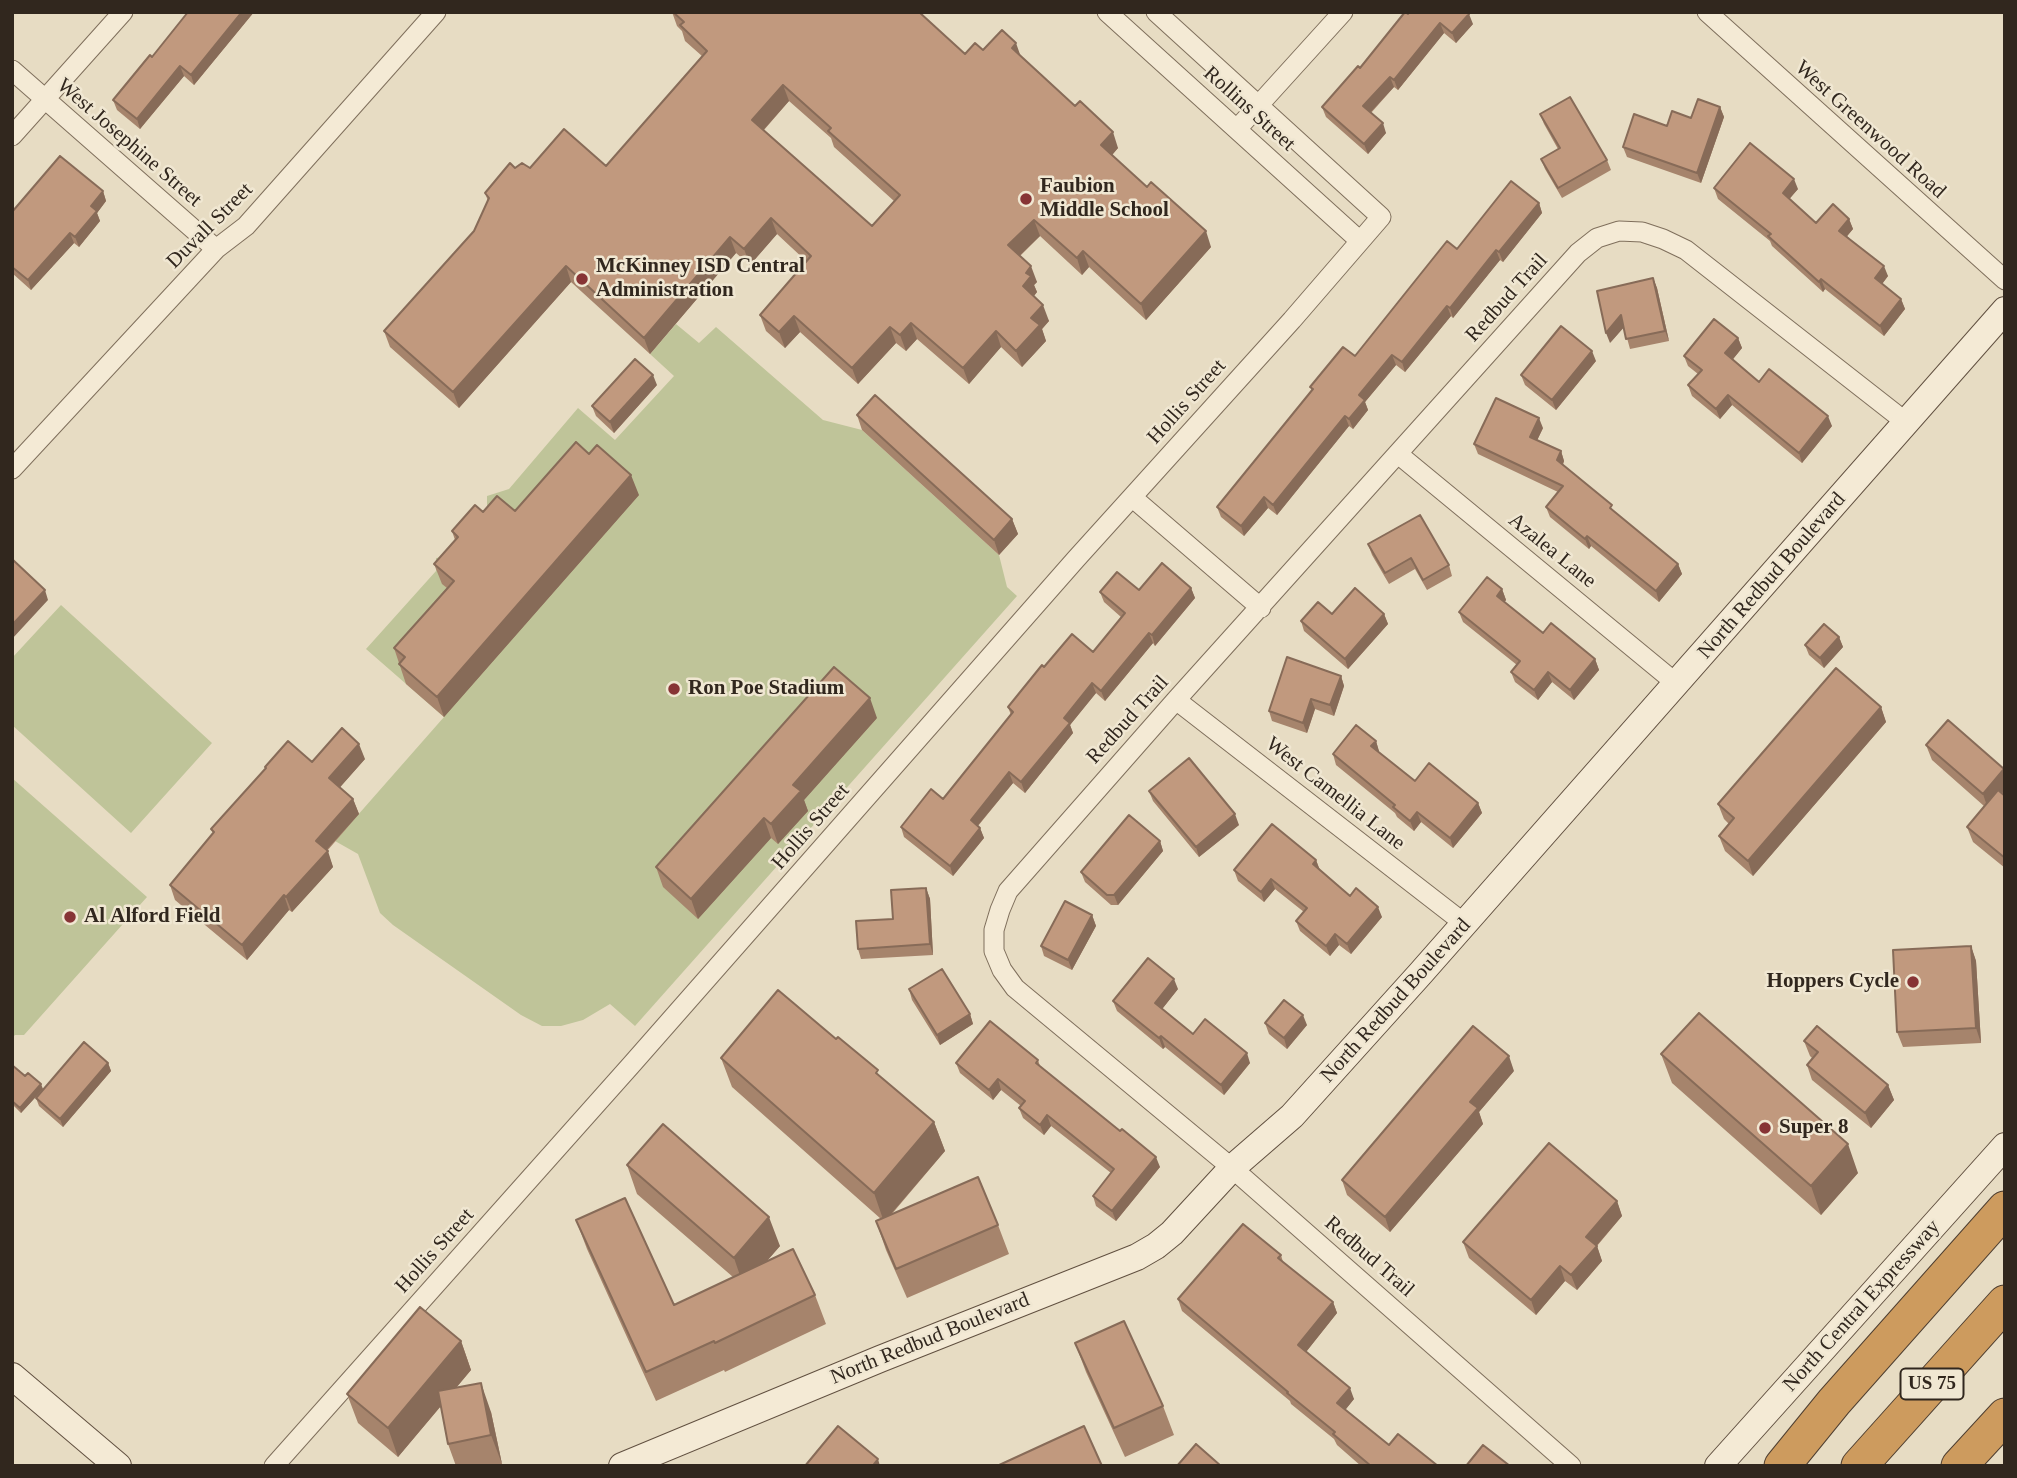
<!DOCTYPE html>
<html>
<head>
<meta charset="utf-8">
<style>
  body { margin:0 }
  #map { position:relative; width:2017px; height:1478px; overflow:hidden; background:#e7dcc3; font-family:"Times New Roman",serif }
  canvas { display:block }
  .frame { position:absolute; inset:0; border:14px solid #31271e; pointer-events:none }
</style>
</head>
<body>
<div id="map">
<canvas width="2017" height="1478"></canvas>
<div class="frame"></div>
</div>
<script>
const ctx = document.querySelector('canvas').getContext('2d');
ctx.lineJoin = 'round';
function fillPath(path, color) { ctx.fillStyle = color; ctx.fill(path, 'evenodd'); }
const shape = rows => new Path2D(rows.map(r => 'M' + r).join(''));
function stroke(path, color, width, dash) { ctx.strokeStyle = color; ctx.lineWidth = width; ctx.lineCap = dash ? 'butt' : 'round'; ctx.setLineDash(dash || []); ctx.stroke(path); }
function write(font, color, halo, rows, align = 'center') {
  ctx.font = font + ' "Times New Roman",serif'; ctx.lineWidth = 5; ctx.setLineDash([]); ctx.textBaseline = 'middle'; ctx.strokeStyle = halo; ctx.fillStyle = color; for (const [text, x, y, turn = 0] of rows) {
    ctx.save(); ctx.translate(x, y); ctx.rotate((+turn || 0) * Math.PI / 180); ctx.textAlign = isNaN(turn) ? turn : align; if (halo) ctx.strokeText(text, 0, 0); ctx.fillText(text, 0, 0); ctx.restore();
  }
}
const green = shape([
  [676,324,699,343,716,327,823,420,862,430,999,555,1007,587,1017,596,635,1026,610,1004,583,1020,561,1026,542,1026,521,1015,393,925,380,913,358,854,335,841,444,717,366,649,436,571,436,558,456,555,487,521,487,496,509,489,578,408,615,440,674,376,650,354],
  [61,605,212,743,131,833,12,725,12,658],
  [12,778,147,897,24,1035,15,1035,12,1038]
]);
const street = shape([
  [1107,12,1360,241],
  [1707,12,2005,280],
  [12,70,216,249],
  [1237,129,1343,12],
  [12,136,123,12],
  [1398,454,1677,684],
  [12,469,216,249,246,226,436,12],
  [1133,498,1261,608],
  [1176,700,1465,924],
  [274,1466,632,1064,1076,559,1292,320,1381,217,1156,12],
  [1571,1466,1232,1168,1015,988,1002,970,994,951,994,930,1000,910,1008,891,1176,700,1578,253,1597,238,1619,231,1642,232,1663,239,1686,250,1907,423]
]);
const secondary = shape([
  [12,1376,118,1466],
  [622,1466,880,1359,1137,1257,1156,1246,1172,1233,1232,1168,1292,1116,1420,974,2005,310],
  [1718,1466,2005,1146]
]);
const highway = shape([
  [1782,1466,1834,1402,2005,1209],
  [1859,1466,2005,1303],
  [1959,1466,2005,1416]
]);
const wall = shape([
  [188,12,254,12,194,85,184,76,140,129,117,110,113,100,152,57],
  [672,12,919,12,965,54,983,50,1021,56,1118,148,1112,155,1211,247,1146,320,1089,267,1082,275,1040,236,1020,256,1037,282,1034,285,1037,292,1034,296,1049,321,1042,329,1046,341,1022,367,1001,347,969,384,917,339,906,351,896,343,858,384,800,332,785,348,766,331,760,315,806,261,777,234,750,265,736,253,650,354,571,282,459,408,390,347,384,331,474,231,488,201,485,193,515,168,606,166,702,56,685,41,682,31,677,26],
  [789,101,831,138,834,147,894,201,872,226,764,130],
  [1408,14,1473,24,1456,43,1444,33,1398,90,1394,87,1371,113,1386,133,1368,154,1326,117,1322,107,1360,68],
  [1720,107,1724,117,1701,183,1627,157,1623,147,1667,126],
  [1540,114,1607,160,1611,170,1562,198,1545,169,1541,159,1558,149,1544,124],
  [1714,188,1798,189,1789,199,1816,223,1849,219,1853,229,1847,236,1888,276,1882,284,1901,299,1905,309,1884,336,1825,289,1823,292,1772,246,1770,241,1718,199],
  [103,191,106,201,97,213,100,221,79,247,74,243,31,290,12,273,12,212],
  [1539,203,1542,213,1503,262,1500,260,1453,318,1451,316,1405,372,1396,365,1365,402,1368,410,1353,429,1349,426,1277,515,1268,508,1244,536,1221,517,1217,507,1312,391,1310,387,1355,356,1457,249],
  [1653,278,1657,288,1669,341,1630,349,1624,327,1610,343],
  [1738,338,1742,348,1733,359,1759,382,1832,426,1802,463,1732,405,1720,419,1692,396,1688,385,1698,374,1688,366,1684,356],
  [1596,361,1556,410,1525,385,1521,375],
  [657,385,614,433,596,416,592,406],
  [857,415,1012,519,1018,534,999,555,862,430],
  [1543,428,1537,440,1561,451,1564,461,1563,465,1615,512,1678,564,1682,574,1659,602,1591,546,1589,549,1550,517,1546,507,1558,492,1478,454,1474,444],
  [639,495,444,717,406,684,394,648,447,588,442,584,434,564,455,540,452,531,483,512,515,511],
  [1368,544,1449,565,1452,576,1427,590,1415,569,1389,584,1372,555],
  [1191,588,1195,598,1155,646,1153,643,1105,701,1096,693,1070,725,1073,733,1025,793,1013,783,978,826,980,828,984,838,953,876,904,837,901,827,943,799,1011,715,1008,707,1044,667,1093,652,1121,617,1104,602,1100,592],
  [1502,589,1506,600,1504,602,1543,633,1595,659,1599,670,1574,700,1552,682,1538,700,1515,682,1511,672,1517,665,1463,622,1459,612],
  [1332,614,1384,614,1388,624,1348,669,1304,631,1301,621],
  [1839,637,1843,647,1824,668,1809,655,1805,645],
  [1341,676,1344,686,1334,716,1315,709,1307,733,1272,721,1269,711],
  [1881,707,1886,722,1753,876,1725,851,1719,836,1729,824,1724,819,1718,804],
  [877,718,804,800,808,811,778,844,771,838,698,919,663,887,656,867],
  [1376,741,1379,752,1415,781,1478,803,1482,813,1453,848,1421,822,1414,831,1397,817,1395,813,1336,765,1333,754],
  [1926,745,2005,770,2005,790,2002,794,2005,796,2005,868,1973,842,1967,827,1984,806,1932,760],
  [365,759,340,787,353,799,359,814,327,851,333,867,292,912,289,910,247,960,175,900,170,885,213,833,211,829,265,769,265,767],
  [1149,791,1239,825,1199,857,1153,801],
  [1160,841,1163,851,1118,905,1111,905,1085,882,1081,872],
  [1316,860,1320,870,1350,896,1382,917,1351,954,1339,945,1330,956,1300,931,1296,921,1304,912,1275,889,1264,902,1238,881,1234,870],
  [926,888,930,899,933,955,861,959,858,949,893,919],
  [1092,915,1096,926,1072,970,1044,956,1041,946],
  [1971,946,1976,961,1981,1043,1903,1047,1897,1032],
  [909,989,970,1014,973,1024,940,1045,912,1000],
  [1178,989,1162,1009,1193,1034,1250,1063,1224,1095,1165,1047,1163,1049,1117,1011,1113,1001],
  [1265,1023,1307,1025,1287,1049,1269,1034],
  [1804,1041,1888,1085,1894,1100,1871,1128,1812,1080,1807,1065,1812,1058,1810,1056],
  [1661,1054,1858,1173,1821,1215,1672,1083],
  [721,1058,880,1076,934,1122,945,1151,891,1215,998,1225,1009,1254,907,1298,886,1250,876,1221,881,1219,732,1087],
  [1038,1060,1040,1066,1160,1167,1116,1221,1096,1206,1093,1196,1111,1173,1051,1126,1044,1135,1023,1118,1019,1108,1021,1106,1001,1090,993,1100,960,1073,956,1063],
  [108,1063,111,1071,63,1127,39,1106,36,1098],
  [12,1065,43,1089,21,1113,12,1104],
  [1514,1071,1479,1112,1483,1124,1390,1232,1347,1195,1342,1180],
  [627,1165,780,1246,767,1261,815,1295,826,1324,725,1372,724,1370,656,1401,587,1249,576,1220,674,1305,733,1277,637,1194],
  [1617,1201,1622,1216,1597,1246,1602,1261,1577,1290,1565,1281,1536,1315,1469,1258,1463,1242],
  [1281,1255,1283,1262,1333,1302,1337,1313,1306,1352,1354,1399,1345,1410,1389,1445,1438,1466,1361,1466,1337,1445,1334,1439,1291,1404,1290,1401,1182,1311,1178,1299],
  [461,1341,471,1370,456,1388,491,1412,502,1464,493,1466,456,1466,448,1444,441,1406,398,1457,358,1423,347,1394],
  [1075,1343,1163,1406,1174,1435,1125,1457,1086,1372]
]);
const shadedWall = shape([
  [242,12,254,12,194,85,191,75],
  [1469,14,1473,24,1456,43,1452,33],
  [1440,23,1444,33,1398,90,1394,80],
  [1016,43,1022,60,1012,48],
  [180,66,184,76,140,129,137,119],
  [1390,77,1394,87,1367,116,1363,106],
  [783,85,789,101,758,136,752,120],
  [1720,107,1724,117,1701,183,1697,173],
  [1383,123,1386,133,1368,154,1364,144],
  [1113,132,1118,148,1107,161,1101,145],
  [1794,179,1798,189,1786,203,1783,193],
  [103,191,106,201,97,213,100,221,79,247,75,237,91,206],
  [1539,203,1542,213,1503,262,1499,252],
  [771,218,777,234,750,265,744,249],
  [1849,219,1853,229,1843,241,1839,231],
  [1034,220,1040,236,1014,261,1008,245],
  [1206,231,1211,247,1146,320,1141,304],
  [70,233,74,243,31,290,28,280],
  [730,237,736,253,650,354,644,338],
  [1496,250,1500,260,1453,318,1450,308],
  [1083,251,1089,267,1082,275,1077,258],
  [566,266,571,282,459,408,453,392],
  [1031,266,1037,282,1034,285,1037,292,1029,302,1023,286,1026,273],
  [1884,266,1888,276,1879,288,1875,278],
  [1653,278,1657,288,1669,341,1665,331],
  [1821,279,1825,289,1823,292,1819,282],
  [1901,299,1905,309,1884,336,1880,326],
  [1043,305,1049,321,1042,329,1046,341,1022,367,1016,351,1031,318],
  [1447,306,1451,316,1405,372,1402,362],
  [1621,315,1625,326,1610,343,1606,333],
  [794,316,800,332,785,348,779,332],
  [911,323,917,339,906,351,900,335],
  [890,327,896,343,858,384,852,368],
  [996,331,1001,347,969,384,963,368],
  [1738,338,1742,348,1729,364,1725,353],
  [1592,351,1596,361,1556,410,1552,400],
  [1392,355,1396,365,1365,402,1368,410,1353,429,1349,419,1359,395],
  [653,375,657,385,614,433,610,422],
  [1728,395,1732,405,1720,419,1716,409],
  [1345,416,1349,426,1277,515,1273,505],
  [1828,416,1832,426,1802,463,1799,453],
  [1539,418,1543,428,1534,447,1530,437],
  [1561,451,1564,461,1560,470,1557,460],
  [631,475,639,495,444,717,437,697],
  [1264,497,1268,508,1244,536,1241,526],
  [1012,519,1018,534,999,555,994,540],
  [1587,536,1591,546,1589,549,1585,539],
  [1678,564,1682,574,1659,602,1656,591],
  [1191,588,1195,598,1155,646,1152,635],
  [1502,589,1506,600,1501,607,1497,596],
  [45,590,48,600,12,639,12,625],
  [1384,614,1388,624,1348,669,1345,659],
  [1149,633,1153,643,1105,701,1101,691],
  [1839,637,1843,647,1824,668,1820,658],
  [1595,659,1599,670,1574,700,1570,690],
  [1548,672,1552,682,1538,700,1534,690],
  [1341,676,1344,686,1334,716,1330,705],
  [1092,683,1096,693,1070,725,1073,733,1025,793,1021,782,1064,718],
  [870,698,877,718,804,800,808,811,778,844,771,824,793,785],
  [1311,699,1315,709,1307,733,1303,723],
  [1881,707,1886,722,1753,876,1748,861],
  [1376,741,1379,751,1375,756,1371,746],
  [359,744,365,759,335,793,329,778],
  [2004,769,2005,790,1988,809,1983,794],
  [1009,772,1013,783,974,830,971,820],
  [353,799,359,814,321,856,316,841],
  [1478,803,1482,813,1453,848,1450,838],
  [1417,812,1421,822,1414,831,1410,821],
  [1235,814,1239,825,1199,857,1196,847],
  [764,818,771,838,698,919,691,899],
  [980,828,984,838,953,876,950,866],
  [1160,841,1163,851,1118,905,1114,895],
  [328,851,333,867,292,912,286,897],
  [1316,860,1320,871,1313,864],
  [1271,879,1275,889,1264,902,1261,892],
  [926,888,930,899,933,955,930,944],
  [284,895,289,910,247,960,242,945],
  [1378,907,1382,917,1351,954,1347,944],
  [1092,915,1096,926,1072,970,1068,960],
  [1335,934,1339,945,1330,956,1326,946],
  [1971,946,1976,961,1981,1043,1976,1028],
  [1174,979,1178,989,1159,1013,1155,1003],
  [970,1014,973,1024,940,1045,937,1035],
  [1303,1015,1307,1025,1287,1049,1284,1038],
  [1161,1036,1165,1047,1163,1049,1159,1038],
  [1247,1053,1250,1063,1224,1095,1221,1085],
  [1509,1056,1514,1071,1479,1112,1483,1124,1390,1232,1385,1217,1470,1102],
  [108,1063,111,1071,63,1127,60,1119],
  [998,1079,1001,1090,993,1100,989,1090],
  [41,1084,43,1089,21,1113,20,1108],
  [1888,1085,1894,1100,1871,1128,1865,1113],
  [1047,1115,1051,1126,1044,1135,1040,1125],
  [934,1122,945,1151,884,1222,874,1193],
  [1848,1144,1858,1173,1821,1215,1811,1186],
  [1156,1157,1160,1167,1116,1221,1112,1211],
  [1617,1201,1622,1216,1591,1252,1586,1237],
  [769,1217,780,1246,744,1287,734,1258],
  [1597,1246,1602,1261,1577,1290,1571,1275],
  [1560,1266,1565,1281,1536,1315,1531,1300],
  [1333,1302,1337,1313,1302,1357,1298,1345],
  [461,1341,471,1370,398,1457,388,1428],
  [481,1383,491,1412,502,1464,491,1435],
  [1350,1388,1354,1399,1342,1414,1337,1403],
  [878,1459,880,1466,875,1466,874,1464]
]);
const building = shape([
  [188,12,242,12,191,75,180,66,137,119,113,100,150,55,152,57,188,12],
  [673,12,919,12,965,54,975,43,983,50,1002,30,1016,43,1012,48,1075,106,1080,101,1113,132,1101,145,1147,187,1151,182,1206,231,1141,304,1083,251,1077,258,1034,220,1008,245,1031,266,1026,273,1031,276,1023,286,1043,305,1031,318,1040,325,1016,351,996,331,963,368,911,323,900,335,890,327,852,368,794,316,779,332,760,315,811,256,771,218,744,249,730,237,644,338,566,266,453,392,384,331,474,231,489,198,485,193,510,163,515,168,522,163,530,168,564,129,606,166,707,51,680,25,684,22,673,12],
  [783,85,831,128,828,131,900,195,872,226,752,120,783,85],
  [1405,12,1408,14,1409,12,1467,12,1469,14,1452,33,1440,23,1394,80,1390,77,1363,106,1383,123,1364,144,1322,107,1358,66,1360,68,1405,12],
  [1570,97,1607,160,1558,188,1541,159,1560,148,1540,114,1570,97],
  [1698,99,1720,107,1697,173,1623,147,1634,114,1667,126,1672,111,1691,118,1698,99],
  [1750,143,1794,179,1783,193,1816,223,1833,204,1849,219,1839,231,1884,266,1875,278,1901,299,1880,326,1821,279,1819,282,1768,236,1771,234,1714,188,1750,143],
  [60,156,103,191,91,206,97,211,75,237,70,233,28,280,12,267,12,212,60,156],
  [1511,181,1539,203,1499,252,1496,250,1450,308,1447,306,1402,362,1392,355,1359,395,1365,400,1349,419,1345,416,1273,505,1264,497,1241,526,1217,507,1313,389,1310,387,1343,347,1355,356,1447,241,1457,249,1511,181],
  [1653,278,1665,331,1626,339,1621,315,1606,333,1597,291,1653,278],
  [1714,319,1738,338,1725,353,1759,382,1769,369,1828,416,1799,453,1728,395,1716,409,1688,385,1702,370,1684,356,1714,319],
  [1561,326,1592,351,1552,400,1521,375,1561,326],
  [635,359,653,375,610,422,592,406,635,359],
  [875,395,1012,519,994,540,857,415,875,395],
  [1496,398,1539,418,1530,437,1561,451,1557,460,1612,505,1610,508,1678,564,1656,591,1587,536,1585,539,1546,507,1563,486,1474,444,1496,398],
  [576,442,589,454,597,445,631,475,437,697,399,664,405,657,394,648,454,581,434,564,458,537,452,531,475,505,483,512,497,496,515,511,576,442],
  [1420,515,1449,565,1423,580,1411,558,1385,573,1368,544,1420,515],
  [12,559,45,590,12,625,12,559],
  [1162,563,1191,588,1152,635,1149,633,1101,691,1092,683,1064,718,1070,723,1021,782,1009,772,971,820,980,828,950,866,901,827,931,789,943,799,1013,712,1008,707,1042,665,1044,667,1072,634,1093,652,1125,613,1100,592,1117,572,1139,590,1162,563],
  [1487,577,1502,589,1497,596,1543,633,1551,623,1595,659,1570,690,1548,672,1534,690,1511,672,1520,661,1459,612,1487,577],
  [1355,588,1384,614,1345,659,1301,621,1318,602,1332,614,1355,588],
  [1824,624,1839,637,1820,658,1805,645,1824,624],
  [1287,657,1341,676,1330,705,1311,699,1303,723,1269,711,1287,657],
  [834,667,870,698,793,785,801,791,771,824,764,818,691,899,656,867,834,667],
  [1836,668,1881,707,1748,861,1719,836,1734,818,1718,804,1836,668],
  [1948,720,2004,769,1983,794,1926,745,1948,720],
  [1356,725,1376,741,1371,746,1415,781,1429,763,1478,803,1450,838,1417,812,1410,821,1393,807,1395,805,1333,754,1356,725],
  [342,728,359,744,329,778,353,799,316,841,328,851,286,897,284,895,242,945,170,885,214,832,211,829,266,768,265,767,288,741,312,762,342,728],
  [1189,758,1235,814,1196,847,1149,791,1189,758],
  [1998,790,2005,796,2005,858,1967,827,1998,790],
  [1129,815,1160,841,1114,895,1107,895,1081,872,1129,815],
  [1272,824,1316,860,1313,864,1350,896,1356,888,1378,907,1347,944,1335,934,1326,946,1296,921,1307,908,1271,879,1261,892,1234,870,1272,824],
  [926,888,930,944,858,949,856,921,893,919,891,890,926,888],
  [1065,901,1092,915,1068,960,1041,946,1065,901],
  [1971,946,1976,1028,1897,1032,1893,950,1971,946],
  [1148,958,1174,979,1155,1003,1193,1034,1205,1019,1247,1053,1221,1085,1161,1036,1159,1038,1113,1001,1148,958],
  [942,969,970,1014,937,1035,909,989,942,969],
  [778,990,836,1039,838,1037,878,1070,876,1073,934,1122,874,1193,721,1058,778,990],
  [1284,1000,1303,1015,1284,1038,1265,1023,1284,1000],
  [1699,1013,1848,1144,1811,1186,1661,1054,1699,1013],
  [990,1021,1038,1060,1036,1063,1120,1131,1122,1129,1156,1157,1112,1211,1093,1196,1114,1169,1047,1115,1040,1125,1019,1108,1025,1101,998,1079,989,1090,956,1063,990,1021],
  [1473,1026,1509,1056,1470,1102,1478,1108,1385,1217,1342,1180,1473,1026],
  [1817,1026,1888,1085,1865,1113,1807,1065,1818,1052,1804,1041,1817,1026],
  [84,1042,108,1063,60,1119,36,1098,84,1042],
  [12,1065,25,1076,28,1073,41,1084,20,1108,12,1101,12,1065],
  [663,1124,769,1217,734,1258,627,1165,663,1124],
  [1549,1143,1617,1201,1586,1237,1597,1246,1571,1275,1560,1266,1531,1300,1463,1242,1549,1143],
  [978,1177,998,1225,896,1269,876,1221,978,1177],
  [625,1198,674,1305,793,1249,815,1295,715,1343,714,1341,646,1372,576,1220,625,1198],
  [1243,1224,1281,1255,1278,1258,1333,1302,1298,1345,1350,1388,1337,1403,1389,1445,1398,1434,1438,1466,1371,1466,1333,1434,1335,1432,1287,1393,1288,1392,1178,1299,1243,1224],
  [420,1307,461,1341,388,1428,347,1394,420,1307],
  [1124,1321,1163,1406,1114,1428,1075,1343,1124,1321],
  [481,1383,491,1435,448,1444,438,1391,481,1383],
  [838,1426,878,1459,874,1464,877,1466,805,1466,838,1426],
  [1084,1426,1102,1466,997,1466,1084,1426],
  [1196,1444,1221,1466,1177,1466,1196,1444],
  [1483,1445,1510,1466,1466,1466,1483,1445]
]);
const markers = [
  [1026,199,7,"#873435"],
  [582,279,7,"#873435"],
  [674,689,7,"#873435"],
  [70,917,7,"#873435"],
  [1913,982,7,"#873435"],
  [1765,1128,7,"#873435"]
];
const shields = [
  [1932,1384,63]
];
const shieldNames = [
  ["US 75",1932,1384]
];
const streetNames = [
  ["Rollins Street",1249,109,42],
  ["West Greenwood Road",1870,130,42],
  ["West Josephine Street",129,143,41],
  ["Duvall Street",210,226,-45],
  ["Redbud Trail",1507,298,-48],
  ["Hollis Street",1187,402,-48],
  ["Azalea Lane",1552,551,39],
  ["North Redbud Boulevard",1772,576,-49],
  ["Redbud Trail",1128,720,-48],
  ["West Camellia Lane",1335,794,38],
  ["Hollis Street",811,827,-49],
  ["North Redbud Boulevard",1396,1001,-48],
  ["Hollis Street",435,1251,-48],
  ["Redbud Trail",1369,1257,41],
  ["North Central Expressway",1862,1306,-48],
  ["North Redbud Boulevard",930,1339,-22]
];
const poiNames = [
  ["Faubion",1040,187],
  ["Middle School",1040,211],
  ["McKinney ISD Central",596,267],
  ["Administration",596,291],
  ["Ron Poe Stadium",688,689],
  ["Al Alford Field",84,917],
  ["Hoppers Cycle",1899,982,"right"],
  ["Super 8",1779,1128]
];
fillPath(green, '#bfc499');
stroke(street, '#7f6f5c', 21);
stroke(secondary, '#615040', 28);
stroke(highway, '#4e3e30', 37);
stroke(street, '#f4ead5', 19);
stroke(secondary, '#f4ead5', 26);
stroke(highway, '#cd9b5e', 35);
fillPath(wall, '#a6846c');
fillPath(shadedWall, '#876b58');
fillPath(building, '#c1997e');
stroke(building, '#876b58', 2);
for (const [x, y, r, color] of markers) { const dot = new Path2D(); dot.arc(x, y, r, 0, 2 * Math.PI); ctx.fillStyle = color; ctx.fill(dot); stroke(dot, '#f0e7d2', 2.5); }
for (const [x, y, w] of shields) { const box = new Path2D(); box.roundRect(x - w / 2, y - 15.5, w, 31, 5); ctx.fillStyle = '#f0e7d2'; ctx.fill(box); stroke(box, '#31271e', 2); }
write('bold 19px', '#31271e', null, shieldNames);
write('21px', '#31271e', '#f0e7d2', streetNames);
write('bold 21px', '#31271e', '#f0e7d2', poiNames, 'left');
</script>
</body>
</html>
